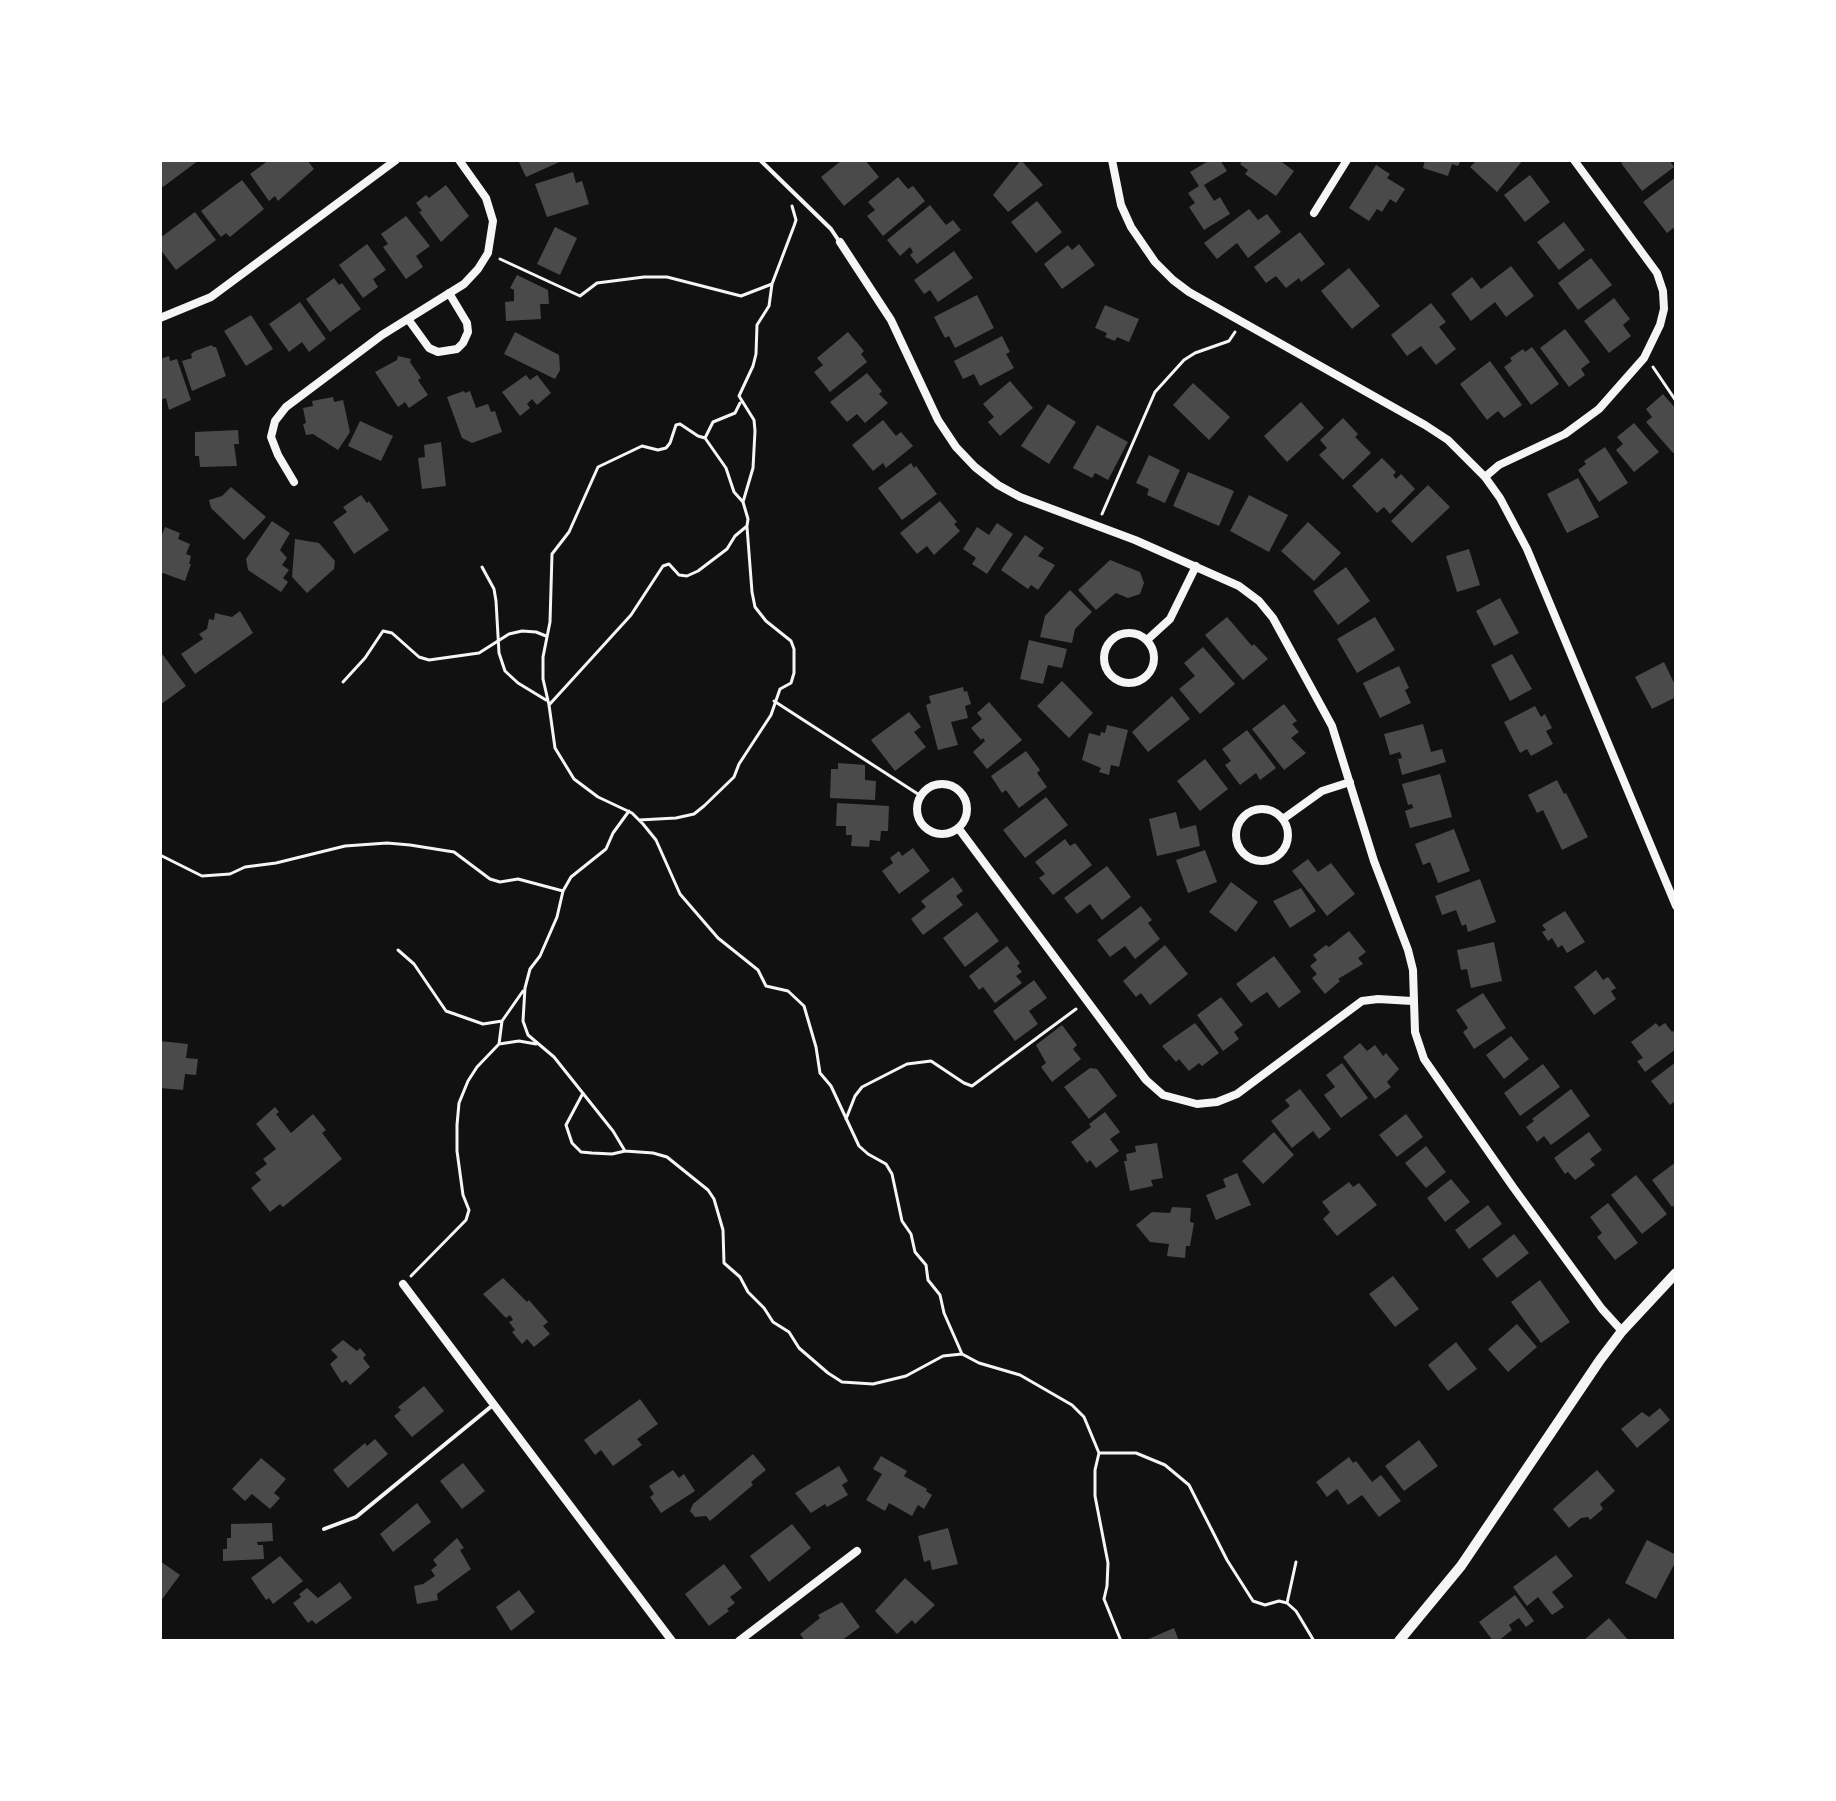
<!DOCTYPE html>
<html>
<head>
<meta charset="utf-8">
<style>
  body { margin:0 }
  #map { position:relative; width:1836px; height:1801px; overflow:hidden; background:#111; font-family:Rubik,sans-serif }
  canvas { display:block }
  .frame { position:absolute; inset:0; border:162px solid #fff; pointer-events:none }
</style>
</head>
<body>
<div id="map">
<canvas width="1836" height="1801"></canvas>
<div class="frame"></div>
</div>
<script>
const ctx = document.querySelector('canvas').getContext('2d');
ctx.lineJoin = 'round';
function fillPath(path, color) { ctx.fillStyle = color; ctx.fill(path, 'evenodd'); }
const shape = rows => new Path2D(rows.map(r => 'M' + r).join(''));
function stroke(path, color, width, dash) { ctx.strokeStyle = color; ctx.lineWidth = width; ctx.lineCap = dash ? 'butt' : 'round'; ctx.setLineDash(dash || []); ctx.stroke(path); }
const building = shape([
  [160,160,199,160,163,187,160,183],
  [269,160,307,160,314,169,278,201,275,196,269,201,250,174],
  [518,160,564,160,526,177],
  [842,160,865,160,879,177,844,206,821,177],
  [1021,160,1043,185,1008,212,993,195],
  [1210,160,1220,160,1227,171,1204,185,1214,201,1220,197,1230,214,1204,230,1189,207,1195,203,1188,193,1199,186,1190,172],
  [1243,160,1279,160,1294,171,1276,196,1245,174,1248,170,1240,164],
  [1425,160,1461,160,1458,166,1452,164,1448,176,1423,168],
  [1477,160,1523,160,1497,192,1470,167],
  [1625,160,1669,160,1674,167,1642,191,1621,163],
  [1376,165,1390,174,1387,178,1405,189,1396,203,1390,199,1382,212,1377,209,1369,221,1349,208],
  [573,172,576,183,582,181,589,204,547,217,535,184],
  [1530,175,1550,202,1525,222,1504,195],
  [898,177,908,189,913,186,925,201,883,236,867,216,875,210,868,202],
  [1676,177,1676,226,1667,233,1643,202],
  [242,180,264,209,230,237,226,233,221,237,201,211],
  [446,185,469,216,441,242,419,212,422,211,416,203,426,195,429,198],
  [1037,201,1062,232,1036,253,1011,222],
  [930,205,946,225,953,220,961,230,917,264,910,255,913,252,910,247,900,256,887,240],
  [1249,209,1258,220,1267,214,1281,232,1248,258,1237,243,1217,259,1204,243],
  [195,212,216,240,176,270,160,249,160,238],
  [406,216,430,246,416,256,423,267,406,279,383,247,388,244,381,234],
  [1564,222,1585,250,1559,270,1537,242],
  [555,227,577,238,560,275,537,264],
  [1300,232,1325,264,1301,282,1299,278,1286,288,1276,276,1266,283,1254,267],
  [367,244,386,270,373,279,378,287,363,298,339,265],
  [1079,244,1095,265,1062,289,1044,264,1068,245,1072,250],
  [954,251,973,278,938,302,930,290,924,294,914,280],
  [1591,258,1612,285,1578,310,1558,283],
  [1511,266,1534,296,1506,317,1495,302,1471,321,1451,294,1472,277,1481,289],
  [1349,268,1380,306,1352,329,1321,291],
  [517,275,548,290,549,304,540,304,541,319,506,321,505,302,514,301,514,290,510,288],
  [334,278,339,285,342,283,361,309,330,332,306,299],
  [977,295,994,328,955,348,949,336,945,338,934,317],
  [1614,298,1630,319,1623,325,1631,336,1609,353,1584,321],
  [300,302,326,339,309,352,302,342,289,352,269,324],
  [1431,303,1446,322,1439,327,1456,349,1436,365,1421,346,1407,356,1391,335],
  [1105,305,1139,319,1129,342,1117,337,1115,341,1105,337,1107,333,1095,328],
  [251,315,273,349,246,366,224,331],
  [1565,329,1590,362,1581,369,1585,375,1569,387,1540,348],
  [515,332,559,355,560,370,555,379,504,354],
  [848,332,864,351,861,354,867,362,830,392,814,372,823,365,817,358],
  [1002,336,1010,352,1006,354,1014,368,980,386,974,374,963,379,954,361],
  [212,345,213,347,216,347,226,376,192,391,182,361,192,358,191,354,195,351],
  [1532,347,1559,384,1531,405,1504,367,1512,361,1510,358,1523,349,1525,352],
  [169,356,170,361,177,359,191,400,169,410,166,398,160,400,160,359],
  [398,356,411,359,410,362,421,378,418,380,428,395,409,408,405,402,398,407,375,372,397,360],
  [1490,361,1522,405,1504,418,1498,411,1487,420,1460,384],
  [867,373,882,391,879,394,888,403,865,423,857,414,847,422,830,402],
  [526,375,530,380,537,375,551,393,537,405,532,399,527,404,530,408,520,416,502,392],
  [1010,381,1033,408,1000,436,988,422,994,417,983,404],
  [1193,383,1230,417,1209,440,1173,405],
  [464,391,465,393,470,391,476,408,488,404,491,412,495,411,502,432,472,443,462,438,447,397],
  [1663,394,1676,409,1676,451,1673,453,1646,422,1652,417,1646,409],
  [333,397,334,402,343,400,350,432,338,450,313,434,306,435,303,424,306,423,303,408,313,406,312,401],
  [1301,402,1324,428,1287,462,1264,436],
  [1048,404,1076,422,1049,464,1021,446],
  [1343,418,1358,434,1355,437,1371,453,1343,480,1319,455,1327,448,1320,440],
  [883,420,896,436,901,432,913,446,886,468,883,463,873,471,852,445],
  [360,421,393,436,381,461,348,446],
  [1634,423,1659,452,1634,472,1616,450,1623,444,1617,437],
  [1097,425,1128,442,1108,480,1095,473,1092,478,1073,468],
  [238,430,239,444,234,444,237,466,200,467,199,456,195,456,195,432],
  [441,442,446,486,422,489,418,458,425,457,424,445],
  [1605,447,1628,483,1599,502,1578,470,1586,464,1584,461],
  [1149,455,1180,470,1165,503,1147,495,1149,489,1136,483],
  [1382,458,1396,472,1393,475,1396,479,1401,474,1415,489,1390,514,1384,507,1377,513,1352,486],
  [911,463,914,468,916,466,937,494,902,520,878,488],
  [1188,472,1234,491,1219,526,1173,506],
  [1578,478,1599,517,1567,533,1547,494],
  [1428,485,1450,507,1412,543,1391,521],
  [231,487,266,517,244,540,211,508,209,500,222,496],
  [361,495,367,503,369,501,389,530,354,554,333,522,347,512,343,507],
  [1249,495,1288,515,1269,552,1230,531],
  [940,501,957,522,954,524,960,531,934,555,927,546,917,554,900,533],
  [272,521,290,533,280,550,287,558,282,565,289,570,283,578,288,582,281,592,248,570,246,559],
  [1308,522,1341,553,1314,581,1281,551],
  [997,523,1013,534,987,574,972,564,976,558,963,549,977,527,989,535],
  [165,527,180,533,178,539,190,544,186,554,191,556,189,564,191,564,185,581,160,572,160,540],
  [1025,535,1044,548,1038,556,1055,565,1038,590,1031,585,1028,589,1001,570],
  [295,539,319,543,335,561,334,569,307,593,292,577],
  [1469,549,1480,585,1457,592,1446,556],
  [1110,560,1140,572,1144,583,1140,594,1128,598,1116,593,1096,610,1078,590],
  [1346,567,1370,601,1338,625,1313,591],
  [1070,590,1092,612,1075,629,1072,643,1040,637,1045,616],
  [1500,598,1519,633,1494,646,1476,611],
  [240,611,253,633,195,674,181,654,203,639,199,634,207,629,209,619,214,620,215,613,232,617],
  [1227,617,1252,646,1254,644,1268,659,1243,680,1205,635],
  [1375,617,1395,650,1357,673,1337,639],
  [1029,640,1067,649,1062,668,1048,665,1043,684,1020,679],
  [1203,647,1235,684,1200,714,1179,689,1195,676,1184,663],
  [160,651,186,686,160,705],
  [1512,654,1532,689,1510,701,1491,665],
  [1664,662,1676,687,1676,697,1652,709,1635,677],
  [1399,666,1409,688,1405,690,1411,703,1380,718,1363,683],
  [1062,681,1093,713,1069,738,1037,706],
  [963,687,964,692,967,691,971,704,965,706,968,718,951,722,958,745,938,750,926,705,931,703,929,696],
  [1172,696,1190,719,1148,752,1132,732],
  [989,702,1022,740,987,769,973,752,985,741,983,738,981,740,971,728,982,719,977,713],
  [1284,704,1297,721,1292,724,1299,732,1291,738,1306,753,1284,770,1252,729],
  [1535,706,1541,717,1545,714,1552,728,1546,731,1553,744,1531,756,1527,749,1520,753,1504,722],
  [909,712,921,727,914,732,926,747,895,771,871,740],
  [1423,724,1431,752,1442,749,1446,762,1402,775,1398,759,1402,758,1400,752,1390,755,1384,734],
  [1107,725,1128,730,1119,767,1111,765,1109,775,1099,772,1101,768,1082,760,1089,733,1100,736,1101,732,1105,733],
  [1247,730,1276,768,1260,780,1256,773,1240,785,1225,765,1231,761,1222,749],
  [1026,751,1040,770,1037,773,1047,787,1019,808,1006,790,1002,793,991,776],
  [1205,759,1228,789,1200,811,1177,781],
  [838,763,865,765,865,780,876,781,875,800,830,798,831,769,838,769],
  [1440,774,1452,817,1410,828,1405,811,1413,808,1412,804,1408,805,1402,784],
  [1557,780,1564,794,1566,793,1588,837,1562,850,1543,810,1537,813,1528,795],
  [1046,797,1068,825,1025,858,1003,830],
  [837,803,889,806,888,831,881,831,880,841,870,840,869,847,851,846,852,835,846,835,846,826,836,826],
  [1176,812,1180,829,1196,825,1200,846,1157,856,1149,819],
  [1454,829,1470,871,1438,883,1430,862,1423,865,1415,844],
  [1065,839,1070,846,1075,843,1092,865,1053,895,1039,878,1045,874,1035,862],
  [913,848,930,871,899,894,882,871,893,863,890,858,899,851,902,856],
  [1205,850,1217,882,1188,893,1176,860],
  [1308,859,1318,872,1331,863,1355,894,1327,916,1292,871],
  [1107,866,1131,897,1102,920,1090,904,1077,914,1064,898],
  [953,877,963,891,956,896,963,905,923,935,911,919,926,907,921,901],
  [1480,879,1496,922,1468,932,1466,924,1462,926,1456,910,1442,915,1435,896],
  [1231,882,1258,902,1236,932,1209,912],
  [1301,888,1316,911,1290,928,1273,901],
  [1141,906,1152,920,1148,923,1160,939,1135,959,1125,946,1110,957,1097,940],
  [1565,911,1585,942,1567,953,1562,945,1558,948,1552,938,1548,941,1542,932,1546,930,1542,925],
  [977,912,999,941,965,967,943,938],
  [1349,931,1366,952,1358,958,1363,964,1338,979,1340,981,1325,994,1312,978,1317,974,1310,966,1317,960,1313,955,1326,945,1329,947],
  [1494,942,1502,981,1471,988,1467,969,1461,970,1457,950],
  [1165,945,1188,974,1150,1005,1141,993,1136,997,1123,981],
  [1007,946,1020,963,1017,966,1022,972,1016,976,1022,983,995,1003,983,987,979,990,969,976],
  [1274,956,1301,992,1279,1008,1267,992,1251,1003,1236,984],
  [1596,970,1603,980,1608,977,1616,988,1611,991,1616,999,1594,1015,1574,987],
  [1034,980,1047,998,1029,1011,1038,1024,1015,1041,993,1011],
  [1483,993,1506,1028,1474,1049,1463,1032,1468,1028,1456,1010],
  [1221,997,1243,1025,1234,1032,1239,1039,1223,1051,1197,1015],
  [1195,1023,1219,1053,1202,1066,1199,1063,1189,1071,1179,1059,1176,1062,1162,1046],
  [1656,1023,1659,1027,1665,1023,1672,1032,1676,1029,1676,1049,1645,1072,1637,1061,1643,1058,1631,1042],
  [1062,1025,1077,1045,1073,1049,1081,1059,1052,1082,1041,1067,1046,1063,1036,1045],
  [1511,1036,1529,1059,1504,1079,1486,1055],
  [160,1041,188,1044,186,1058,198,1059,196,1075,185,1074,183,1090,160,1088],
  [1360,1043,1367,1051,1375,1045,1383,1056,1386,1053,1399,1069,1387,1082,1391,1087,1375,1099,1343,1057],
  [1676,1062,1676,1100,1670,1105,1651,1081],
  [1342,1063,1368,1098,1341,1118,1324,1095,1335,1087,1326,1075],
  [1543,1064,1560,1087,1520,1116,1504,1093],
  [1090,1068,1097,1069,1117,1096,1089,1119,1064,1087],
  [1300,1089,1331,1129,1319,1139,1313,1131,1292,1148,1271,1121,1290,1106,1285,1100],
  [1571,1089,1590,1116,1551,1145,1544,1136,1537,1142,1526,1127,1534,1121,1532,1119],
  [275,1107,279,1112,276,1114,291,1133,313,1114,326,1130,322,1133,342,1159,283,1207,280,1204,270,1212,251,1188,261,1180,255,1173,267,1164,263,1159,276,1149,256,1124],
  [1105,1112,1120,1132,1110,1139,1119,1151,1096,1168,1090,1160,1087,1163,1071,1142,1091,1127,1089,1124],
  [1406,1114,1423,1137,1397,1157,1379,1135],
  [1274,1132,1294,1155,1263,1184,1242,1161],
  [1589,1132,1602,1150,1590,1159,1595,1165,1575,1180,1568,1172,1565,1174,1554,1158],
  [1157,1143,1163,1178,1151,1180,1153,1186,1130,1191,1124,1161,1127,1161,1126,1154,1136,1152,1135,1146],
  [1426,1146,1446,1172,1426,1188,1405,1163],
  [1676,1162,1676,1204,1672,1207,1652,1180],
  [1237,1173,1251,1205,1216,1220,1206,1195,1226,1187,1223,1179],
  [1636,1175,1667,1214,1642,1234,1611,1195],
  [1451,1179,1470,1202,1445,1222,1427,1198],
  [1349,1182,1353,1187,1359,1183,1377,1205,1337,1236,1323,1219,1330,1212,1322,1202],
  [1608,1203,1638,1243,1615,1260,1597,1237,1602,1233,1590,1217],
  [1488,1205,1502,1224,1469,1249,1455,1230],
  [1172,1207,1191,1208,1190,1222,1194,1223,1190,1246,1186,1246,1185,1258,1167,1256,1169,1244,1150,1242,1136,1225,1152,1212,1170,1213],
  [1514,1234,1529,1253,1497,1278,1482,1259],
  [1393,1276,1419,1309,1395,1327,1369,1294],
  [503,1278,527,1302,529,1300,548,1322,543,1326,550,1334,534,1347,527,1339,522,1344,512,1332,515,1330,509,1322,513,1320,510,1315,506,1318,483,1294],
  [1540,1280,1570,1322,1541,1343,1511,1302],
  [1517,1324,1537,1347,1508,1372,1488,1349],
  [343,1340,357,1351,360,1348,366,1355,363,1358,370,1367,350,1385,346,1380,342,1383,330,1364,338,1357,331,1350],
  [1456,1342,1477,1369,1448,1391,1428,1365],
  [424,1386,444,1411,412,1437,394,1416,401,1410,398,1407],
  [640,1399,658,1424,637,1439,642,1445,613,1466,601,1450,595,1455,584,1440],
  [1660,1408,1670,1420,1637,1448,1621,1429,1642,1412,1649,1417],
  [375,1439,388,1454,348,1488,333,1470,365,1443,367,1446],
  [1419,1440,1438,1466,1404,1491,1385,1466],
  [753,1454,766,1470,751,1482,753,1485,710,1521,706,1516,695,1517,690,1511,693,1504],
  [881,1456,907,1471,904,1476,927,1489,926,1491,932,1495,924,1509,918,1505,912,1516,889,1503,885,1511,866,1500,882,1474,873,1469],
  [1349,1457,1353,1463,1356,1461,1372,1482,1381,1475,1401,1501,1379,1517,1362,1495,1348,1505,1337,1489,1327,1497,1316,1482],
  [261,1458,286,1479,274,1493,280,1498,270,1509,252,1494,245,1501,232,1489],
  [463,1463,485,1491,462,1509,440,1481],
  [839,1466,848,1481,842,1485,848,1495,827,1507,825,1504,811,1513,795,1493],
  [673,1470,679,1478,684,1474,695,1491,661,1513,650,1497,654,1494,649,1486],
  [1597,1470,1615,1491,1600,1504,1603,1509,1590,1520,1588,1517,1581,1518,1569,1528,1553,1509],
  [417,1503,431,1522,393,1552,380,1534],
  [272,1523,273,1541,257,1542,258,1545,263,1545,264,1559,223,1561,223,1549,227,1549,227,1538,231,1538,231,1524],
  [792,1524,811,1548,769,1582,750,1556],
  [948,1528,958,1564,932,1570,930,1560,924,1562,918,1536],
  [457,1538,464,1548,460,1550,471,1569,437,1594,438,1600,417,1604,414,1586,423,1584,435,1576,431,1570,437,1565,433,1560],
  [1647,1540,1676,1555,1676,1561,1656,1599,1625,1583],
  [1556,1555,1573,1576,1552,1592,1564,1607,1552,1615,1538,1597,1527,1606,1513,1587],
  [280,1556,303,1581,273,1604,269,1598,266,1600,251,1578],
  [160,1561,180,1575,160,1602],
  [724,1564,742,1588,730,1597,735,1603,727,1609,729,1611,709,1626,685,1594],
  [905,1578,935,1605,915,1624,912,1620,897,1634,875,1611],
  [340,1582,352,1598,316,1624,312,1620,308,1623,293,1603,301,1597,299,1594,307,1588,318,1598],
  [519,1590,535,1612,511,1631,496,1607],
  [1515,1595,1534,1621,1526,1627,1519,1618,1509,1625,1512,1630,1498,1641,1493,1641,1479,1622],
  [842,1602,860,1627,841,1641,805,1641,800,1634,820,1618,818,1615],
  [1609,1618,1629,1641,1583,1641],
  [1174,1628,1179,1641,1144,1641]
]);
const path = shape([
  [500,259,580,296,597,283,644,277,667,277,741,296,772,284,794,226,796,220,792,206],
  [772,284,769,306,757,325,756,354,753,366,739,396,754,420,755,431,753,468,743,502,748,519,747,526,735,536,727,549,698,571,687,576,679,575,669,564,663,566,631,615,549,705,555,748,574,779,598,797,632,813,643,824,656,840,680,894,718,938,758,970,766,986,788,991,804,1006,816,1047,820,1073,831,1086,859,1146,868,1154,886,1164,892,1174,902,1221,911,1234,915,1252,926,1265,928,1280,940,1295,944,1313,962,1354,979,1363,1020,1375,1072,1405,1084,1417,1099,1453,1095,1470,1095,1496,1108,1563,1107,1586,1104,1599,1121,1641],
  [1653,367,1676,401],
  [705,438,726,468,734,492,743,502],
  [1102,514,1155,392,1184,360,1195,353,1229,341,1235,332],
  [482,567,494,589,496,601,499,653,505,671,518,683,546,700],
  [343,682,365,658,383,631,392,633,419,657,429,660,479,653,509,634,522,631,536,632,546,636],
  [774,701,921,796],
  [549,705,543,679,543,657,550,622,552,554,569,532,598,467,642,446,658,450,666,448,670,443,676,425,680,424,698,436,705,438,713,422,735,413,740,403],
  [629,811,613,833,606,849,571,877,563,891,557,917,540,956,530,969,525,988,523,1021,528,1035,554,1057,613,1131,625,1151,653,1153,667,1157,708,1190,714,1199,723,1230,724,1263,740,1277,748,1292,764,1308,773,1322,789,1332,799,1348,828,1373,842,1382,873,1384,906,1376,943,1356,962,1354],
  [639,820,676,818,694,814,704,806,734,777,739,764,771,715,780,689,791,683,794,673,794,649,791,641,766,621,755,607,752,592,747,527],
  [160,855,202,876,230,874,245,867,276,863,345,846,387,843,410,845,454,852,490,879,500,882,518,879,563,891],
  [398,950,414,964,446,1011,483,1024,502,1021],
  [499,1044,502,1021,523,991],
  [583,1093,566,1125,572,1143,581,1152,592,1153,612,1154,625,1151],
  [846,1119,855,1096,862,1087,907,1064,931,1061,964,1083,972,1086,1076,1009],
  [411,1276,466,1220,469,1210,463,1195,457,1151,457,1125,459,1103,468,1081,477,1067,499,1044,519,1041,536,1044],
  [1099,1453,1136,1453,1165,1465,1189,1485,1227,1560,1253,1601,1265,1605,1279,1601,1287,1603,1296,1611,1314,1641],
  [1287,1603,1296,1562]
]);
const service = shape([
  [760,160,831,229,839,241],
  [324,1529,356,1517,493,1405]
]);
const minor = shape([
  [1112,160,1121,205,1131,227,1155,262,1173,280,1189,292,1425,425,1448,440,1485,477,1500,498,1527,549,1676,906],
  [1314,213,1347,160],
  [840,242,891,320,938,420,956,447,975,467,998,485,1020,497,1135,540,1239,586,1259,601,1273,618,1332,726,1374,861,1408,950,1413,970,1415,1032,1424,1059,1513,1187,1602,1309,1622,1331],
  [160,318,211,297,396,160],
  [408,319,429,348,438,352,457,349,463,343,468,332,467,323,449,293],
  [1485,477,1499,465,1565,434,1599,409,1644,358,1660,325,1664,309,1663,291,1657,273,1574,160],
  [294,482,278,455,271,437,275,421,286,407,382,335,464,284,478,269,488,253,493,221,486,198,459,160],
  '1104 658a25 25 0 1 1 50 0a25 25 0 1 1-50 0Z',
  [1147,640,1170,619,1196,566],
  '917 809a25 25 0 1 1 50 0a25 25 0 1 1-50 0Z',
  '1236 835a26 26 0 1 1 52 0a26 26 0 1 1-52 0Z',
  [1283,819,1322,791,1350,782],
  [959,829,1146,1080,1163,1095,1197,1104,1217,1102,1237,1094,1362,1001,1378,999,1412,1001],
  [403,1284,672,1641],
  [739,1641,857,1551]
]);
const tertiary = shape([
  [1399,1641,1461,1566,1600,1360,1622,1331,1676,1273]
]);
fillPath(building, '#4a4a4a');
stroke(path, '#f5f5f5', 3);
stroke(service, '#f5f5f5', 4);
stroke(minor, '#f5f5f5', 8);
stroke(tertiary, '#f5f5f5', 10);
</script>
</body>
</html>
